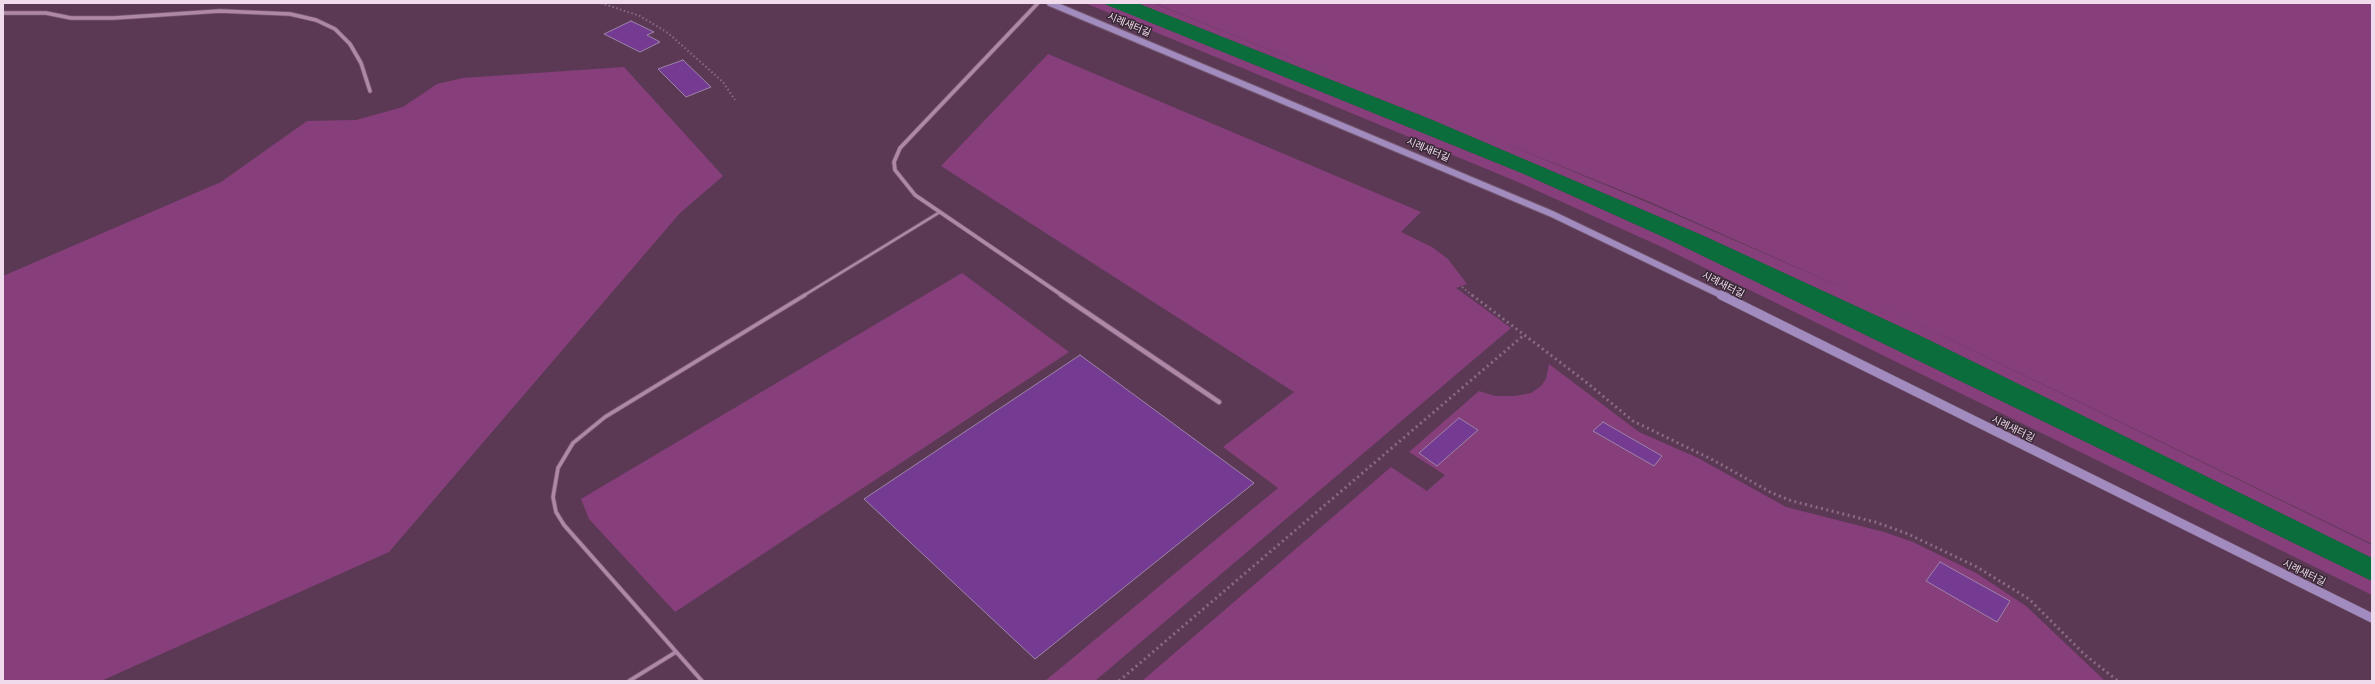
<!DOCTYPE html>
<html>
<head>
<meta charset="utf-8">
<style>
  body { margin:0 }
  #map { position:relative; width:2375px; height:684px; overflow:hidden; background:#5b3955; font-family:"IBM Plex Sans",sans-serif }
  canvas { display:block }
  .frame { position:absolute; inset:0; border:4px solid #f0dbec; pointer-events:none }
</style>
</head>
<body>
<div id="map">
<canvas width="2375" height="684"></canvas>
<div class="frame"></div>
</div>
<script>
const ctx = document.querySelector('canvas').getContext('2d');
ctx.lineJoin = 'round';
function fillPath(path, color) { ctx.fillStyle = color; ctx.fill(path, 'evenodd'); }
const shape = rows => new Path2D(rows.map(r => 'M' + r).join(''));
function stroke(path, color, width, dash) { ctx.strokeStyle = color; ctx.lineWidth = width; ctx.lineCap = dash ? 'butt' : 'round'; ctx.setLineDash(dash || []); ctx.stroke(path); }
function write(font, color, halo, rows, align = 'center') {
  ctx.font = font + ' "IBM Plex Sans","Noto Sans KR",sans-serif'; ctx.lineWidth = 3; ctx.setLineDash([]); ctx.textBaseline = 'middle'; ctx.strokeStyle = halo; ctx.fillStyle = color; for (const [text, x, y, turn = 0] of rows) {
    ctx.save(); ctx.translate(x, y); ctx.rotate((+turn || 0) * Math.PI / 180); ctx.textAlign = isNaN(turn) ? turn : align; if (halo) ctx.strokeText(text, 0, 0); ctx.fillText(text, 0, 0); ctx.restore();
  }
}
const green = shape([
  [1085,3,1103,3,1524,174,1670,240,2372,581,2372,595,1664,248,1518,182],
  [1137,3,1153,3,1355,84,1154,3,2372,3,2372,544,1857,294,1650,202,1499,141,1649,203,1857,294,2372,545,2372,558,1925,338,1704,236,1430,119],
  [1048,54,1421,212,1401,232,1432,247,1448,259,1467,284,1456,288,1511,328,1095,681,1045,681,1278,488,1223,447,1294,392,941,166],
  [624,67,723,176,680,213,389,552,101,681,3,681,3,276,221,182,307,121,356,120,403,107,437,84,463,78],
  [962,273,1069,352,675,612,589,519,581,499],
  [1549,364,1639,432,1698,458,1786,507,1884,532,1913,542,1976,573,2026,606,2105,681,1142,681,1391,467,1427,491,1445,475,1409,452,1479,391,1495,396,1515,396,1531,393,1541,386,1546,379]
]);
const water = shape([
  [1102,3,1137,3,1430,119,1704,236,1925,338,2372,558,2372,581,1670,240,1524,174]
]);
const building = shape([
  [631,21,654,32,647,35,660,42,640,52,604,34,631,21],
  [683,60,711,87,686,97,658,69,683,60],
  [1080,355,1254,483,1035,659,864,499,1080,355],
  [1459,418,1478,430,1437,466,1419,453,1459,418],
  [1603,422,1662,456,1654,466,1593,431,1603,422],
  [1940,562,2010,601,1997,622,1926,581,1940,562]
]);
const pathFar1 = shape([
  [601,3,640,16,668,33,723,82,735,100],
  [1462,287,1473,296]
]);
const path = shape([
  [1472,295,1586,382,1633,421,1713,460,1772,493,1792,501,1875,522,1908,534,1977,567,2029,599,2085,655,2118,681],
  [1119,681,1524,335]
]);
const laneFar1 = shape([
  [803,296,940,212]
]);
const lane = shape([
  [629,681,676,652],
  [702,681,564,525,556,512,553,497,558,468,573,443,605,417,805,295]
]);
const streetFar1 = shape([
  [1038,3,900,148,894,162,895,170,915,195,1063,296],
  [3,13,46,13,71,18,114,18,220,11,290,14,316,20,335,29,350,44,361,63,370,91]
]);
const street = shape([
  [1061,295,1219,402]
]);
const secondaryFar1 = shape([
  [1050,3,1552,214,1723,296]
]);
const secondary = shape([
  [1721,295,2372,618]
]);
const streetNames = [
  ["시례새터길",1129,25,23],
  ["시례새터길",1428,150,23],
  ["시례새터길",1723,285,27],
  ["시례새터길",2013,429,26],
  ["시례새터길",2304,573,26]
];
fillPath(green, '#863f7b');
fillPath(water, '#0a6d3b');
fillPath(building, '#753a91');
stroke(building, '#9d84aa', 1);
stroke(laneFar1, '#74586f', 4);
stroke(lane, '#74586f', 5);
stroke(streetFar1, '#74586f', 5);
stroke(street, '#74586f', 6);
stroke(secondaryFar1, '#74586f', 8);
stroke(secondary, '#74586f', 10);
stroke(pathFar1, '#896b84', 2, [1.5, 2.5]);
stroke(path, '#896b84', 3, [2, 3.5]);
stroke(laneFar1, '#af88a7', 2.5);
stroke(lane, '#af88a7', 3.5);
stroke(streetFar1, '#af88a7', 3.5);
stroke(street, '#af88a7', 4.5);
stroke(secondaryFar1, '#a28cbf', 6);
stroke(secondary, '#a28cbf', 9);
write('10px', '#f0dbec', '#372734', streetNames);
</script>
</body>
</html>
